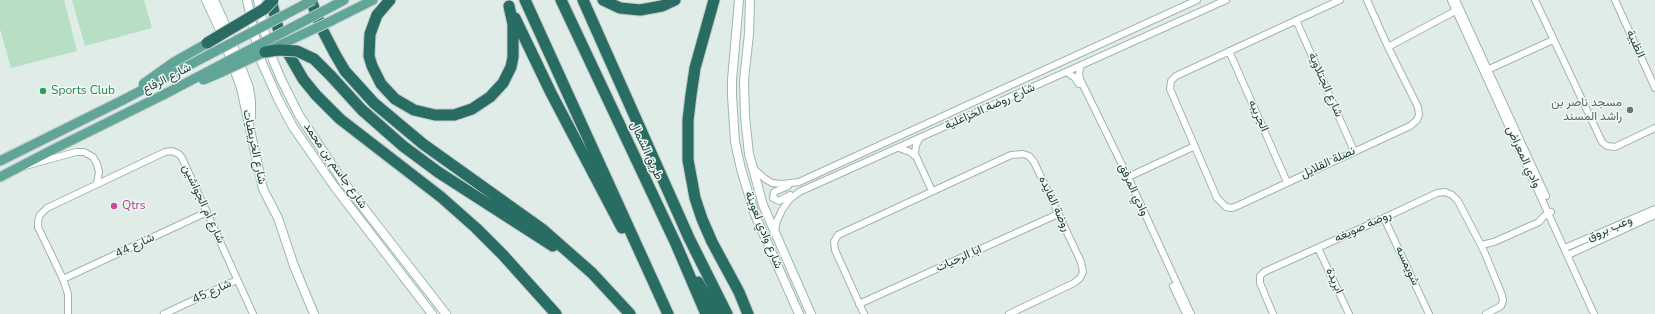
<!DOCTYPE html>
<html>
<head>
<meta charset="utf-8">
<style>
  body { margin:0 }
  canvas { display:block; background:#dfece7 }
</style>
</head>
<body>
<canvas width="1655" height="314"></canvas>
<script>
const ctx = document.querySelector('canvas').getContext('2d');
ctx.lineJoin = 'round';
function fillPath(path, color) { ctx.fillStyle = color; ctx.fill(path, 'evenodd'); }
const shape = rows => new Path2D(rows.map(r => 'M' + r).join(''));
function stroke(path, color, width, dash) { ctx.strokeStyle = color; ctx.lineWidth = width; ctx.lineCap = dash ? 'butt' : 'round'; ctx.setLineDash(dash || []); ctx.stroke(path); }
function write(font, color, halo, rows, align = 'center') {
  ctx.font = font + ' "Nunito Sans",Vazirmatn,sans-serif'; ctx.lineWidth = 3; ctx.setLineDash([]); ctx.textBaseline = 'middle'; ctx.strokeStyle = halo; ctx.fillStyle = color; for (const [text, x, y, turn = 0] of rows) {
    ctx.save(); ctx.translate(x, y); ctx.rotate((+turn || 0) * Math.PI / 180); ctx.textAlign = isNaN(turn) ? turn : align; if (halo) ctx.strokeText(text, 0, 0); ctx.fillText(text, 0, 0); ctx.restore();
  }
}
const green = shape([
  [0,0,64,0,77,51,11,68,0,29],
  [72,0,144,0,152,28,85,46]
]);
const street = shape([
  [1340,0,1176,76,1171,81,1170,89,1217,198,1226,207,1231,208,1235,207,1410,126,1417,120,1419,115,1418,107,1388,47,1367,0],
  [1451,0,1594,314],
  [1456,0,1546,196],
  [1535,0,1602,142,1607,146,1615,147,1655,128],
  [1615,0,1655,88],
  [1296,20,1354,151],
  [1388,47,1459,9],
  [1229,51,1287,182],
  [1081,66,1079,73,1080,79,1128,177,1191,314],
  [1485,71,1553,40],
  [1066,72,1074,77,1079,84],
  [920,138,916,145,915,154,932,191],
  [899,148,910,152,916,157],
  [25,166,76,152,84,152,93,157,97,164,99,172,97,184],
  [753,168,764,178,772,183,782,184,799,182,1197,0],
  [1126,178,1195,146],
  [788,186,774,192,773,198,779,201,790,195],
  [1384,218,1429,314],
  [775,231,777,221,782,210,789,200,799,192,1226,0],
  [1481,245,1494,242,1539,222,1544,216,1551,212],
  [1318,248,1349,314],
  [1565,248,1655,209],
  [1568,255,1655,215],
  [63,279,207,212],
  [1173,286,1186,314],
  [859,304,1058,214],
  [68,314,68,294,63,279,38,227,38,221,40,215,47,208,165,152,172,151,179,154,182,158,253,314],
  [164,314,237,280],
  [864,314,835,250,834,242,838,235,1011,155,1023,154,1029,156,1034,162,1081,262,1083,272,1080,278,1074,283,1009,314],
  [1273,314,1260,283,1260,276,1264,272,1384,218,1437,193,1445,192,1452,195,1458,201,1484,251,1502,295,1503,301,1501,306,1486,314]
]);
const secondary = shape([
  [206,0,220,30,241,88,263,189,278,218,294,266,314,314],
  [214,0,227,29,249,88,251,101,251,117],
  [247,0,255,37,262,63,278,99,293,127,334,186,432,314],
  [258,0,265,33,273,60,281,79,299,115,342,180,446,314],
  [739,0,732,80,732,96,735,142,741,169,755,215,799,314],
  [750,0,749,34,744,80,745,117,749,154,763,205,811,314]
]);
const primary = shape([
  [333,6,344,0],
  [329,22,373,0],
  [0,161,123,100],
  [0,177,54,149,165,94]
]);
const highway = shape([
  [271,0,279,32,284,46,303,79,316,95,340,119,441,197,476,228,503,255,556,314],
  [311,0,321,27,335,54,345,71,374,103,423,144,542,229,592,273,630,314],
  [390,0,377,15,370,34,369,56,372,66,381,84,395,99,414,110,435,115,454,115,472,109,490,97,503,83,511,67,513,57,513,24,509,6],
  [525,0,668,314],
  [561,0,676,244,706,314],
  [583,0,689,238,727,314],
  [603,0,620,8,640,10,662,6,675,0],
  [714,0,695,68,691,95,688,120,688,160,695,198,702,219,712,242,739,292,748,314],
  [515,18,551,93,622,228],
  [331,76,362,110,403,146,438,172,553,246],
  [698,282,716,314]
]);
const primaryBridge = shape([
  [203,80,222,72,329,22],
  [143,84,174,62,213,40],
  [165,94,333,6],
  [123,100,313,0]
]);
const highwayBridge = shape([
  [207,43,264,9,273,0],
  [265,52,278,50,297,51,314,59,331,76]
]);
const markers = [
  [43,91,4,"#2e9e5b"],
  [1630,110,4,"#6b7280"],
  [114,206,4,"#d1479c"]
];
const streetNames = [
  ["الظبية",1635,44,66],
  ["شارع الرفاع",167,79,-27],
  ["شارع الجتلاوية",1325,85,66],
  ["شارع روضة الخزاعلية",990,107,-24],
  ["الجريبه",1258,116,66],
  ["شارع الخريطيات",254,147,78],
  ["طريق الشمال",646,151,65],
  ["وادي المعراض",1523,157,65],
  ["نصلة القلايل",1328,163,-25],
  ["شارع جاسم بن محمد",335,166,55],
  ["وادي المرفق",1133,190,65],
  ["شارع أم الجواشين",203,204,65],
  ["روضة الفايده",1054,204,65],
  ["روضة صويغه",1363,227,-24],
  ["وعب بروق",1610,229,-23],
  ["شارع وادي لعوينة",763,230,68],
  ["شارع 44",135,246,-25],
  ["ابا الرحيات",959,259,-24],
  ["شويمسه",1407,266,65],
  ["ابريدة",1334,281,66],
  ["شارع 45",212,292,-25]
];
const leisureNames = [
  ["Sports Club",51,91]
];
const worshipNames = [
  ["مسجد ناصر بن",1622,103],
  ["راشد المسند",1622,117]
];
const hotelNames = [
  ["Qtrs",122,206]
];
fillPath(green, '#b6dfc4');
stroke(street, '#a2b4af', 8);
stroke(secondary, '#9db8b0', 10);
stroke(primary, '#c0c9c7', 11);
stroke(highway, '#c0c9c7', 13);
stroke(street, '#fff', 6);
stroke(secondary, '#fff', 8);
stroke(primary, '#60a598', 9);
stroke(highway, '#286c63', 11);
stroke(primaryBridge, '#c0c9c7', 11, []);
stroke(highwayBridge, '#c0c9c7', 13, []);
stroke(primaryBridge, '#60a598', 9);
stroke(highwayBridge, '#286c63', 11);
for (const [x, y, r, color] of markers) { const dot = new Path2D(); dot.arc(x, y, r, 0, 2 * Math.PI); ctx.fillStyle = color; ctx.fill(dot); stroke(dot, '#f0f8f4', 1.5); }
write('12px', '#1f3d37', '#f0f8f4', streetNames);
write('12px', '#27864d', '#f0f8f4', leisureNames, 'left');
write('12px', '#5b616d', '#f0f8f4', worshipNames, 'right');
write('12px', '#b23c85', '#f0f8f4', hotelNames, 'left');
</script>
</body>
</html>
